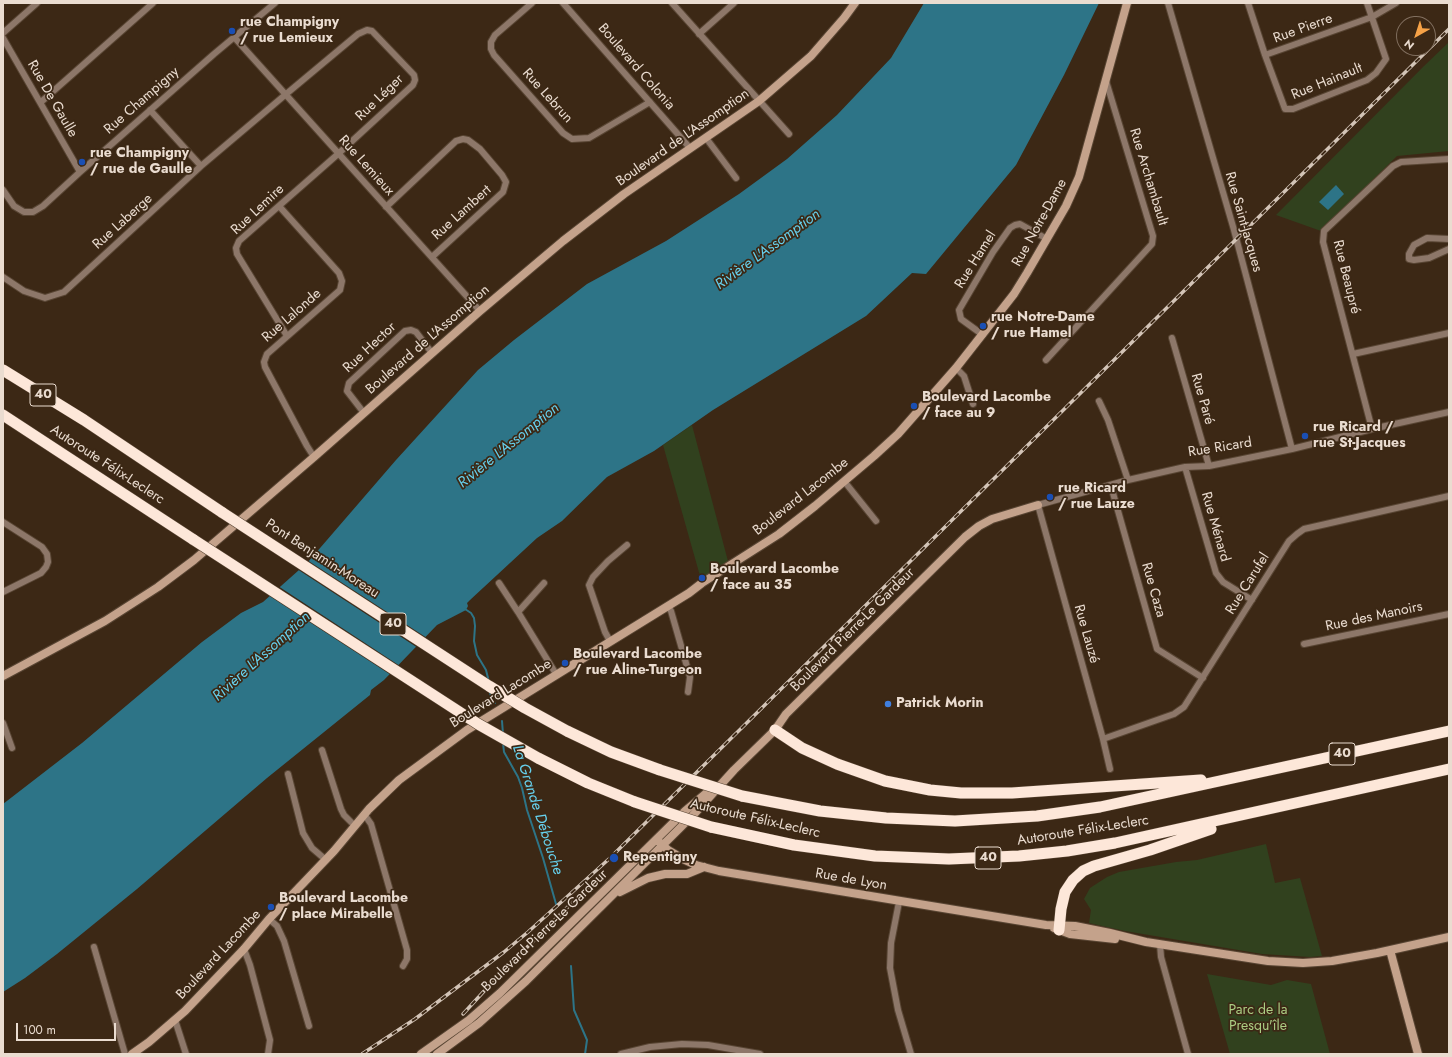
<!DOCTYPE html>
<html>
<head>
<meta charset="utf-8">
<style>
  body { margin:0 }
  #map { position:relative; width:1452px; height:1057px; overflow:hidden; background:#3c2815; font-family:Jost,sans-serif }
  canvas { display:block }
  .frame { position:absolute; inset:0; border:4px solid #eadcd0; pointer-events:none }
  .north { position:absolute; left:1396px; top:16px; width:40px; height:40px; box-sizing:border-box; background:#3c2815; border:1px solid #827060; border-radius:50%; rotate:219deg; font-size:11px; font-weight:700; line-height:16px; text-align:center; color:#eadcd0 }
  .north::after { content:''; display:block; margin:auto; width:14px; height:18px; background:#f6a247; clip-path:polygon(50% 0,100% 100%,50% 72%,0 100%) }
  .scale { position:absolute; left:16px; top:1023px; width:100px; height:18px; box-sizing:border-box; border:2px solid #eadcd0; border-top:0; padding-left:5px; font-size:12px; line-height:14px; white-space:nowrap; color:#eadcd0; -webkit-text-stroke:3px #3c2815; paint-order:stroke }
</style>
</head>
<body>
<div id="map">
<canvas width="1452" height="1057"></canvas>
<div class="frame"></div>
<div class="north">N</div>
<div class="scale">100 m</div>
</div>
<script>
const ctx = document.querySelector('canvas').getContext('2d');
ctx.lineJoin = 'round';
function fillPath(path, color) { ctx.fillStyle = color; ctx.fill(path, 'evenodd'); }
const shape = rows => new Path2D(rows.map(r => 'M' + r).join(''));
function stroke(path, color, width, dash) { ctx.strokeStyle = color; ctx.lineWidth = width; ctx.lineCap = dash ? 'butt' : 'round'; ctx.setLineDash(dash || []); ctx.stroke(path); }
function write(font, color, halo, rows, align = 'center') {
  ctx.font = font + ' Jost,sans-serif'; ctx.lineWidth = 3.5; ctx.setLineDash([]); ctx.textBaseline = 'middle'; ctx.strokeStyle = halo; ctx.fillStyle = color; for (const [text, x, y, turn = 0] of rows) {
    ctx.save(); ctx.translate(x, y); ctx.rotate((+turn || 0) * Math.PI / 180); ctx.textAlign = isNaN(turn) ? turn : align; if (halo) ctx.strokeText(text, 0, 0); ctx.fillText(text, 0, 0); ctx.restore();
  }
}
const green = shape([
  [1449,42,1449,151,1397,156,1321,231,1276,215,1424,66],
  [692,425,729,565,702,583,663,445],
  [1266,844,1275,883,1300,878,1322,956,1310,957,1262,954,1125,931,1089,923,1091,910,1084,899,1090,888,1107,877,1119,872,1176,862,1197,860],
  [1207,974,1271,985,1287,980,1311,984,1330,1054,1230,1054]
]);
const water = shape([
  [924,3,1099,3,1064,75,1016,165,926,274,912,273,866,316,713,410,654,451,607,477,562,521,537,538,470,600,467,603,468,606,466,610,437,625,384,680,371,690,370,695,267,778,137,889,57,954,25,978,3,992,3,804,82,743,202,642,241,613,263,602,308,562,396,460,478,370,514,340,587,284,666,241,739,194,787,159,837,115,891,58],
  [1336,185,1344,194,1328,210,1319,202]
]);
const pier = shape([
  [307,560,427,638,418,648,297,569],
  [278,586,400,666,391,675,268,595]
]);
const stream = shape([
  [465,609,471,613,474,618,475,626,474,641,477,655,486,670,489,682],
  [490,692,491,697,495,703],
  [502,721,503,734],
  [503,743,504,752,518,777,522,788,527,810,543,858,556,904],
  [571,966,574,1010,587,1040,585,1054]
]);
const street = shape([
  [532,3,495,35,491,42,491,49,494,55,563,133,572,139,589,138,650,102],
  [563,3,690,148],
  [672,3,789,134],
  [1168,3,1234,230,1292,449],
  [1248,3,1265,55,1285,109,1293,109,1367,80,1376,73,1386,59,1367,3],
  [3,33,37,3],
  [699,34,734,3],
  [234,37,480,311],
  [3,38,80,172],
  [1265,55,1372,17,1396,3],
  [41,102,153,3],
  [150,110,201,166],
  [706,138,736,178],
  [3,190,14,206,24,212,33,212,43,206,80,172,214,54,275,3],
  [279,206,339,273,342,281,340,290,267,354,264,362,265,367,307,446,314,457],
  [386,207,456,141,463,139,468,140,480,149,502,175,506,182,503,192,432,257],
  [1449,239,1427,238,1414,245,1409,254,1409,259,1414,260,1429,258,1449,249],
  [3,277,24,291,45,298,64,292,201,166,285,95,358,34,367,30,372,31,414,75,415,80,413,85,338,154,239,241,236,248,237,254,287,336],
  [983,335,961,319,959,310,993,252,1010,228,1015,225,1020,224,1047,239],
  [1172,338,1209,466],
  [1353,354,1449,333],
  [1046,360,1152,244,1153,236,1106,81],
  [956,368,964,376,973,404],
  [1099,401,1108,420,1128,480],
  [364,413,347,391,349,383,405,331,411,330,416,332,432,353],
  [1372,429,1323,242,1324,231,1393,166,1401,162,1449,159],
  [1185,467,1216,573,1223,582,1252,600],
  [844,481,876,521],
  [1111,486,1157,649,1203,678],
  [3,522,42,547,47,554,48,562,46,567,41,573,3,592],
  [499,583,518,612],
  [544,583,518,612,556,674],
  [668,606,671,611,690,677,688,692],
  [610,641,605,632,589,585,593,577,608,561,627,545],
  [1304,644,1449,614],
  [3,723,12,748],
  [1103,739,1174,714,1184,707,1289,541,1297,534,1304,529,1449,496],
  [322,750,341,809,344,815,355,826],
  [1110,769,1103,739,1038,505,1128,480,1185,467,1209,466,1292,449,1372,429,1449,412],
  [288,774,303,833,312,848,326,860],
  [364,814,371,824,407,950,407,959,403,966],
  [899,902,891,943,890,968,898,1010,911,1054],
  [269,919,277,926,284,941,309,1026],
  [1160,944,1161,957,1188,1054],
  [94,947,125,1054],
  [244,949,250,965,270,1040,268,1054],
  [175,1020,186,1054],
  [621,1054,650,1047,682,1044,708,1045,760,1054]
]);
const secondary = shape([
  [3,676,105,621,158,587,194,560,314,457,480,311,563,241,624,194,759,101,811,56,844,18,855,3],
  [657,840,668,850,683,859,696,865,719,871,1046,925,1075,926,1110,933,1146,942,1268,961,1303,963,1332,961,1377,953,1449,937],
  [620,892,648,878,665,874,687,874,704,867],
  [1054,928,1070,934,1115,939],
  [1390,950,1418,1054],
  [132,1054,149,1042,185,1011,244,949,269,919,334,851,369,809,399,780,467,730,689,593,702,583,779,534,815,506,874,456,898,434,956,368,1014,294,1027,273,1066,206,1079,177,1127,3],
  [421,1054,469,1020,500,993,685,811,710,790],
  [437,1054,479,1023,526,981,695,813,734,770,775,730,786,714,965,537,979,526,992,519,1038,505]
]);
const highway = shape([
  [3,370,84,420,223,513],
  [3,415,194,540],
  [775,730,802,748,837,764,885,781,930,790,961,793,1012,793,1201,780],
  [567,731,611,752,660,770],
  [538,758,588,783,635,802],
  [742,796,820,811,886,818,955,821,1037,816,1100,807,1449,731],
  [711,827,794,845,875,856,949,859,1019,856,1067,851,1115,843,1449,769],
  [1059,930,1061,909,1065,892,1073,880,1083,871,1094,866,1150,850,1211,829]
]);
const rail = shape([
  [613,855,1449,29],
  [463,1014,498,976,593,882],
  [362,1054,415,1019,504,952,528,932,610,858]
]);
const highwayBridge = shape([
  [223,513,489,686,525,708,567,731],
  [194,540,478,724,538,758],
  [660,770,742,796],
  [635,802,711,827]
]);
const markers = [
  [232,31,4,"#1a4fb4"],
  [82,162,4,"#1a4fb4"],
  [983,326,4,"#1a4fb4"],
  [914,406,4,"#1a4fb4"],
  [1305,436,4,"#1a4fb4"],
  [1050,497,4,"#1a4fb4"],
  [702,578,4,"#1a4fb4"],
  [565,663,4,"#1a4fb4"],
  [888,704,4,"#3f7fe0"],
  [614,858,5,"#1a4fb4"],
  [271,907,4,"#1a4fb4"]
];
const shields = [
  [43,395,26],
  [393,624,26],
  [1342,754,26],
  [988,858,26]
];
const shieldNames = [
  ["40",43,395],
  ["40",393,624],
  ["40",1342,754],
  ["40",988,858]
];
const poiNames = [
  ["rue Champigny",240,23],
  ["/ rue Lemieux",240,39],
  ["rue Champigny",90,154],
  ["/ rue de Gaulle",90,170],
  ["rue Notre-Dame",991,318],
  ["/ rue Hamel",991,334],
  ["Boulevard Lacombe",922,398],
  ["/ face au 9",922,414],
  ["rue Ricard /",1313,428],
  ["rue St-Jacques",1313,444],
  ["rue Ricard",1058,489],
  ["/ rue Lauze",1058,505],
  ["Boulevard Lacombe",710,570],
  ["/ face au 35",710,586],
  ["Boulevard Lacombe",573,655],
  ["/ rue Aline-Turgeon",573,671],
  ["Patrick Morin",896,704],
  ["Repentigny",623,858],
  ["Boulevard Lacombe",279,899],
  ["/ place Mirabelle",279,915]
];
const streetNames = [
  ["Rue Pierre",1303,29,-20],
  ["Boulevard Colonia",636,67,49],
  ["Rue Hainault",1327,82,-22],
  ["Rue Lebrun",547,96,48],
  ["Rue Léger",380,98,-44],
  ["Rue De Gaulle",52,99,60],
  ["Rue Champigny",142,101,-41],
  ["Boulevard de L'Assomption",683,138,-35],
  ["Rue Lemieux",366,166,48],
  ["Rue Archambault",1148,177,73],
  ["Rue Lemire",258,210,-43],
  ["Rue Lambert",462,213,-42],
  ["Rue Laberge",123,222,-42],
  ["Rue Saint-Jacques",1243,222,74],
  ["Rue Notre-Dame",1040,223,-61],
  ["Rue Hamel",976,260,-58],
  ["Rue Beaupré",1346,277,76],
  ["Rue Lalonde",292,316,-41],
  ["Boulevard de L'Assomption",428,340,-41],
  ["Rue Hector",370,348,-43],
  ["Rue Paré",1202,399,74],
  ["Rue Ricard",1220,448,-9],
  ["Autoroute Félix-Leclerc",107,465,33],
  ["Boulevard Lacombe",801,497,-38],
  ["Rue Ménard",1215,527,74],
  ["Pont Benjamin-Moreau",322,559,33],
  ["Rue Carufel",1248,584,-58],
  ["Rue Caza",1153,590,74],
  ["Rue des Manoirs",1374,617,-12],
  ["Boulevard Pierre-Le Gardeur",853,630,-45],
  ["Rue Lauzé",1086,634,74],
  ["Boulevard Lacombe",501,694,-32],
  ["Autoroute Félix-Leclerc",755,819,13],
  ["Autoroute Félix-Leclerc",1083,831,-9],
  ["Rue de Lyon",851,880,10],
  ["Boulevard Pierre-Le Gardeur",545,931,-44],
  ["Boulevard Lacombe",219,955,-47]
];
const parkNames = [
  ["Parc de la",1258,1011],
  ["Presqu'île",1258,1027]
];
const waterNames = [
  ["Rivière L'Assomption",768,250,-36],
  ["Rivière L'Assomption",509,446,-39],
  ["Rivière L'Assomption",262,657,-42],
  ["La Grande Débouche",537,810,72]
];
fillPath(green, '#31411e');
fillPath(water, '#2d7487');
fillPath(pier, '#3c2815');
stroke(stream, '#2d7487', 2);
stroke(street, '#584533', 8);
stroke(secondary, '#584533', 10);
stroke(highway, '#584533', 12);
stroke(street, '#8d7769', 6);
stroke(secondary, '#c4a28b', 8);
stroke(highway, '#fde7d9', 11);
stroke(rail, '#d3c4b7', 3.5);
stroke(rail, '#3c2815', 2, [6]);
stroke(highwayBridge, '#584533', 12, []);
stroke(highwayBridge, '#fde7d9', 11);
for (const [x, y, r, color] of markers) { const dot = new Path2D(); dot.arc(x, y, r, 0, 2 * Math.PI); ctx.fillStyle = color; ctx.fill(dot); stroke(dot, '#3c2815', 1.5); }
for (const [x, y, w] of shields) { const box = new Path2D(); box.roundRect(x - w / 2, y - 11, w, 22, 3); ctx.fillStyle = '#3c2815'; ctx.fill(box); stroke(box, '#eadcd0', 1); }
write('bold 13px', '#eadcd0', null, shieldNames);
write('bold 14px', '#eadcd0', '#3c2815', poiNames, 'left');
write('14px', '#eadcd0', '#3c2815', streetNames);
write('14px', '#abcd83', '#3c2815', parkNames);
write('italic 15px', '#66d0ed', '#3c2815', waterNames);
</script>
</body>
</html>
